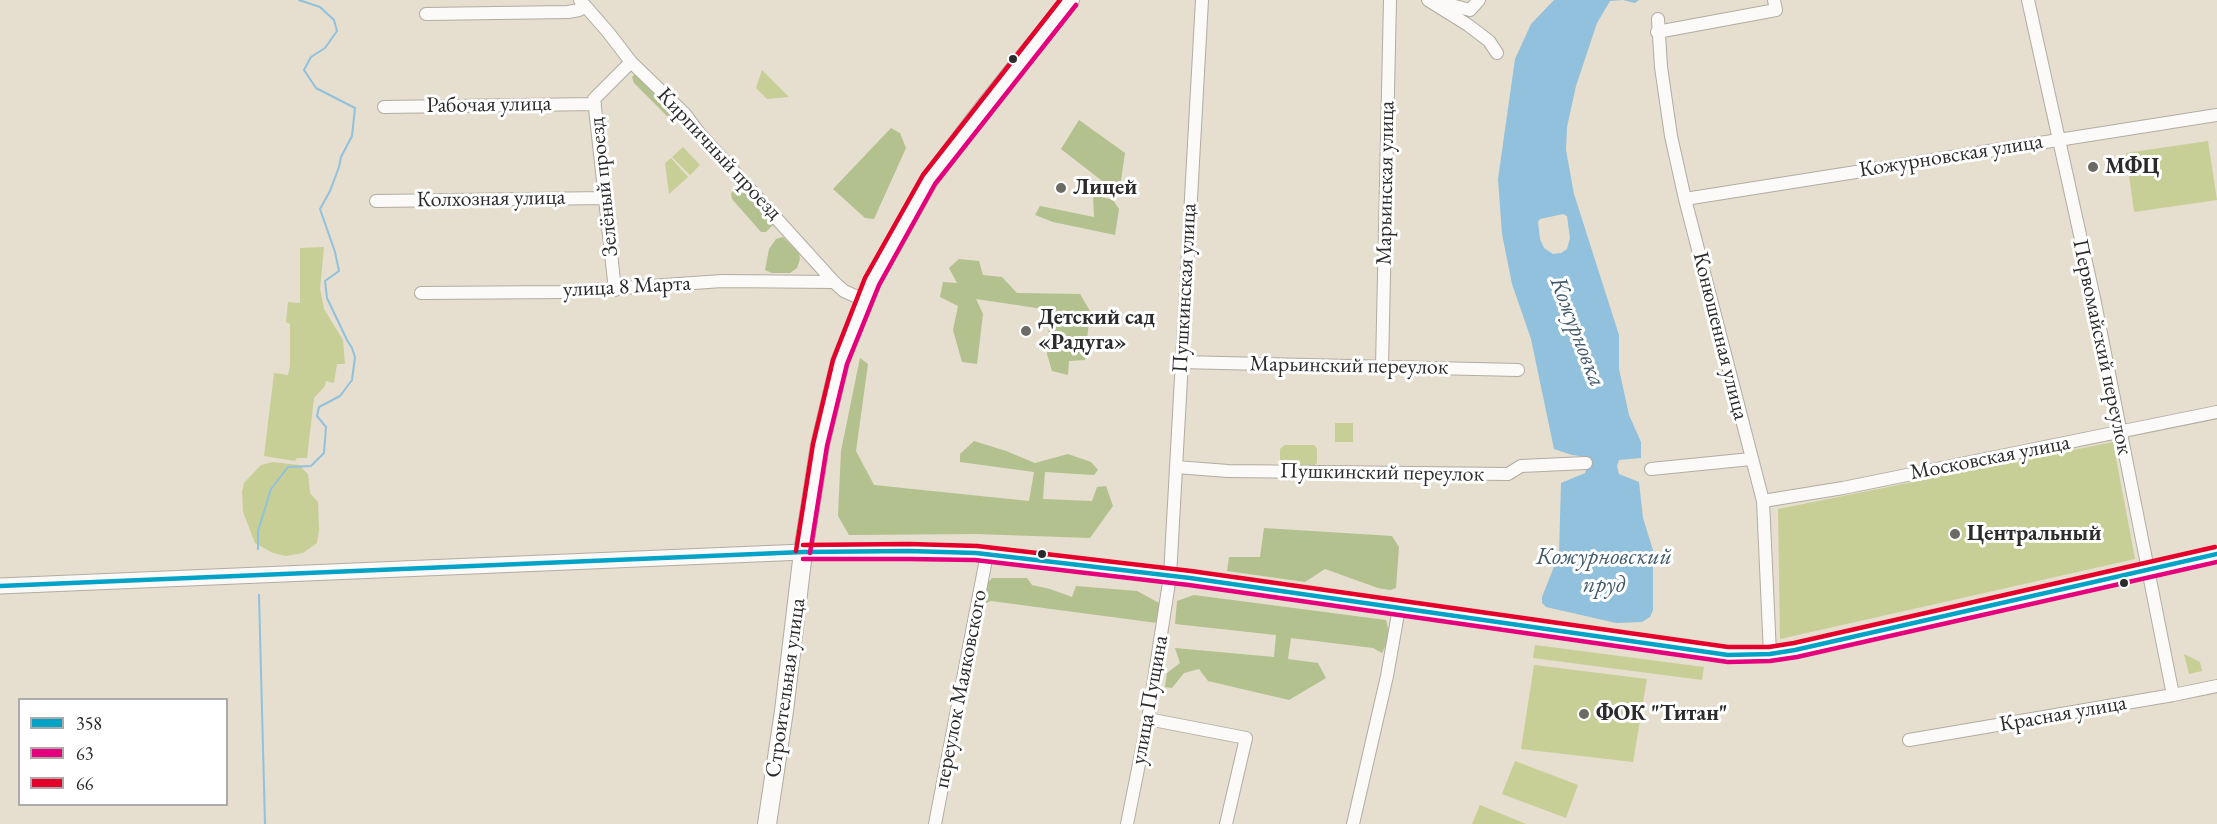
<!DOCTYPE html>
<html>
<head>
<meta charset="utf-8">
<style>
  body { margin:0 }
  #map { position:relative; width:2217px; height:824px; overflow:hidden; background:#e6dece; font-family:"EB Garamond",serif }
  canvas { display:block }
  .legend { position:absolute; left:18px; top:698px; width:210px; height:108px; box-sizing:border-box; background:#fff; border:2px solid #aaa; margin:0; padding:8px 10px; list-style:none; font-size:18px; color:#2b2b2b }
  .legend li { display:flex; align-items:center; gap:12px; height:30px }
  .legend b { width:30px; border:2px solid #aaa }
</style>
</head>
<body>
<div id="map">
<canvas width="2217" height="824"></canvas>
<ul class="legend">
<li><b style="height:8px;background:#02a3c6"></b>358</li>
<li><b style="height:8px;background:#e5007d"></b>63</li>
<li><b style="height:8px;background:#e4002b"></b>66</li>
</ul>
</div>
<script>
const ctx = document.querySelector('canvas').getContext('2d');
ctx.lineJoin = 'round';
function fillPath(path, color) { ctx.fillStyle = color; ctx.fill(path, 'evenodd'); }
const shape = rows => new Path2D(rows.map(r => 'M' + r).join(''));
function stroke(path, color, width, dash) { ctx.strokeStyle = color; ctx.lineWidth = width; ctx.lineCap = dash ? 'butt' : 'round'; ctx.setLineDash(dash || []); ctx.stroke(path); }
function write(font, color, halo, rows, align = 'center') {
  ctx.font = font + ' "EB Garamond",serif'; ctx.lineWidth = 6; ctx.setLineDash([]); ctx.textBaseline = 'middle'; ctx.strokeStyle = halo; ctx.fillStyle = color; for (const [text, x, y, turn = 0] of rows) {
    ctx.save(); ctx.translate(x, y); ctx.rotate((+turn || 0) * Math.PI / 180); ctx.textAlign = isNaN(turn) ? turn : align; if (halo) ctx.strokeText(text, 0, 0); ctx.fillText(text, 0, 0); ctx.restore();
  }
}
const green = shape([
  [762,70,789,97,767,99,756,88],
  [2208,141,2217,200,2134,212,2126,153],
  [683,147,700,165,690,175,672,157],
  [671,158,688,177,669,194,665,163],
  [324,247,320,289,324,309,343,340,345,364,337,364,334,383,326,381,325,386,314,398,307,458,297,458,295,461,264,456,274,373,288,375,290,366,290,324,286,322,288,302,300,303,300,248],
  [1335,423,1353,423,1353,442,1335,442],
  [2113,442,2135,559,1780,639,1778,509],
  [1285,445,1314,445,1317,449,1317,463,1313,466,1284,465,1280,462,1280,449],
  [273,462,299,465,308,474,310,493,318,502,319,530,317,543,303,553,286,556,273,553,255,543,243,512,242,492,244,483,261,465],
  [1535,645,1704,667,1702,680,1533,658],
  [2184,654,2200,662,2202,671,2189,674],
  [1534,665,1647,679,1633,762,1521,749],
  [1515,761,1578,785,1566,818,1502,794],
  [1480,805,1526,824,1472,824]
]);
const forest = shape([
  [634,75,637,75,671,109,672,115,667,116,634,83,632,77],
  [1079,120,1125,153,1119,194,1061,149],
  [891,128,900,133,906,148,874,219,865,218,833,189],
  [742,188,773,221,773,225,766,232,761,232,732,199,731,193,735,189],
  [1093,195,1113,200,1119,209,1115,235,1053,222,1035,215,1040,206,1094,217],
  [783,237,799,253,800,259,797,268,790,273,772,273,765,270,769,249,776,239],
  [959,259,979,261,983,275,1002,277,1017,293,1080,294,1090,311,1085,360,1069,361,1068,375,1052,371,1047,354,1050,310,976,299,983,314,977,364,962,362,953,330,958,306,940,297,943,282,957,283,949,268],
  [860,358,868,364,856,451,874,485,1029,501,1034,472,960,462,960,454,974,441,1006,451,1035,463,1068,454,1091,462,1098,470,1094,475,1045,472,1043,499,1092,501,1097,487,1106,486,1113,506,1090,538,976,534,849,535,838,516,841,451],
  [1264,528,1392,536,1399,547,1396,588,1390,590,1378,588,1325,569,1305,582,1227,571,1229,557,1260,557],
  [992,578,1027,578,1032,585,1050,589,1072,597,1076,586,1137,591,1161,604,1157,623,991,601,983,604,981,590],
  [1194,595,1386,620,1390,636,1382,653,1373,648,1291,638,1288,659,1318,663,1326,678,1289,700,1208,681,1199,669,1184,673,1172,688,1165,687,1167,673,1180,663,1175,648,1274,657,1276,635,1175,624,1177,601]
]);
const water = shape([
  [1554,0,1639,0,1635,3,1623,0,1610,1,1597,23,1576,86,1567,127,1566,150,1574,194,1619,335,1619,369,1629,415,1641,442,1641,458,1619,460,1617,466,1619,474,1639,482,1643,518,1653,550,1653,610,1650,617,1642,622,1616,623,1546,607,1542,603,1542,597,1559,554,1561,483,1585,473,1588,464,1587,457,1572,455,1554,449,1531,339,1512,284,1502,234,1498,179,1515,59,1531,24],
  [1563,214,1567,216,1570,238,1567,249,1561,253,1553,254,1544,248,1540,239,1538,222,1540,219]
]);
const stream = shape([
  [258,549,258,531,271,489,288,467,311,466,324,453,326,427,317,416,319,407,340,396,352,380,355,357,352,348,347,340,327,298,325,281,339,271,335,252,320,209,330,191,339,167,341,157,352,136,355,108,316,88,304,70,311,57,325,48,337,31,334,20,320,7,299,0],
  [259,595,265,824]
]);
const minor = shape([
  [580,0,608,32,631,62,685,114,699,133,834,282,844,291,864,300],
  [1428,0,1468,25,1489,41,1497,53],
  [2028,0,2094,298,2173,695],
  [1439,2,1470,10,1479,0],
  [426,14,568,12,579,10,585,6],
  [1658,19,1661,67,1671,136,1685,199,1763,501,1770,654],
  [1657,32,1776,10,1774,0],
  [384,107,595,104],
  [1685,199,2217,115],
  [376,201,605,198],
  [615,290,594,99,631,62],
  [421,293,565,292,722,281,834,282],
  [1180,362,1518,370],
  [1382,367,1390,0],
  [1176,467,1228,471,1508,474,1521,466,1586,463],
  [1651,469,1751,459],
  [1763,501,1843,488,2217,412],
  [1148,719,1246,738,1226,824],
  [1909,740,2173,695,2217,686],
  [935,824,987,554],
  [1127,824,1148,719,1170,576,1202,0],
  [1353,824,1387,676,1399,608]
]);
const major = shape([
  [0,586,803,552,909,551,976,553,1190,578,1728,655,1770,654,1795,650,2217,554]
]);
const highway = shape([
  [767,824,784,711,803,552,820,445,840,362,872,282,929,180,983,109,1070,0]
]);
const bus1 = shape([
  [0,586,803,552,909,551,976,553,1190,578,1728,655,1770,654,1795,650,2217,554]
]);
const bus2 = shape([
  [810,553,827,446,847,364,879,285,935,184,1076,5],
  [803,559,909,559,975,560,1189,585,1728,662,1770,661,1797,657,2217,562]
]);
const bus3 = shape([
  [803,545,909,544,977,546,1191,571,1728,647,1769,647,1794,643,2215,547],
  [796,551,813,444,833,360,865,278,923,175,1060,0]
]);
const markers = [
  [1013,59,5,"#2b2b2b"],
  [2093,167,6,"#6c6a64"],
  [1061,188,6,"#6c6a64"],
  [1026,331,6,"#6c6a64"],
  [1955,534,6,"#6c6a64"],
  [1042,554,5,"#2b2b2b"],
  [2124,583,5,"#2b2b2b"],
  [1584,714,6,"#6c6a64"]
];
const streetNames = [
  ["Рабочая улица",489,105,-1],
  ["Кирпичный проезд",719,154,47],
  ["Кожурновская улица",1951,156,-9],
  ["Марьинская улица",1386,183,-89],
  ["Зелёный проезд",604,187,-96],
  ["Колхозная улица",491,199,-1],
  ["улица 8 Марта",627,287,-3],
  ["Пушкинская улица",1185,288,-87],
  ["Конюшенная улица",1720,336,76],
  ["Первомайский переулок",2102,347,78],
  ["Марьинский переулок",1349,366,1],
  ["Московская улица",1990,458,-11],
  ["Пушкинский переулок",1382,473,1],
  ["Строительная улица",786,688,-82],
  ["переулок Маяковского",961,689,-79],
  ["улица Пущина",1150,700,-80],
  ["Красная улица",2063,714,-10]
];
const poiNames = [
  ["МФЦ",2105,167],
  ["Лицей",1073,188],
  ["Детский сад",1038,318],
  ["«Радуга»",1038,343],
  ["Центральный",1967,534],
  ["ФОК \"Титан\"",1596,714]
];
const waterNames = [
  ["Кожурновка",1577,332,69],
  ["Кожурновский",1604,557],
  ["пруд",1604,585]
];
fillPath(green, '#c7cf96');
fillPath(forest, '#b3c18f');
fillPath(water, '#91c1dd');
stroke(stream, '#91c1dd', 2);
stroke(minor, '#b2aca2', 14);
stroke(major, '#b2aca2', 17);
stroke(highway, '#b2aca2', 20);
stroke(minor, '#fbfaf8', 12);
stroke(major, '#fbfaf8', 15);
stroke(highway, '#fbfaf8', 18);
stroke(bus1, '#02a3c6', 4.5);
stroke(bus2, '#e5007d', 4.5);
stroke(bus3, '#e4002b', 4.5);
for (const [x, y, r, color] of markers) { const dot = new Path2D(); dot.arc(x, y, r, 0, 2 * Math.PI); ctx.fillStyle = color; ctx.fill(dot); stroke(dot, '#fff', 2); }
write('22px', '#2b2b2b', '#fff', streetNames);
write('bold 22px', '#2b2b2b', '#fff', poiNames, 'left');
write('italic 24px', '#425b6c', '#fff', waterNames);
</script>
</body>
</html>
